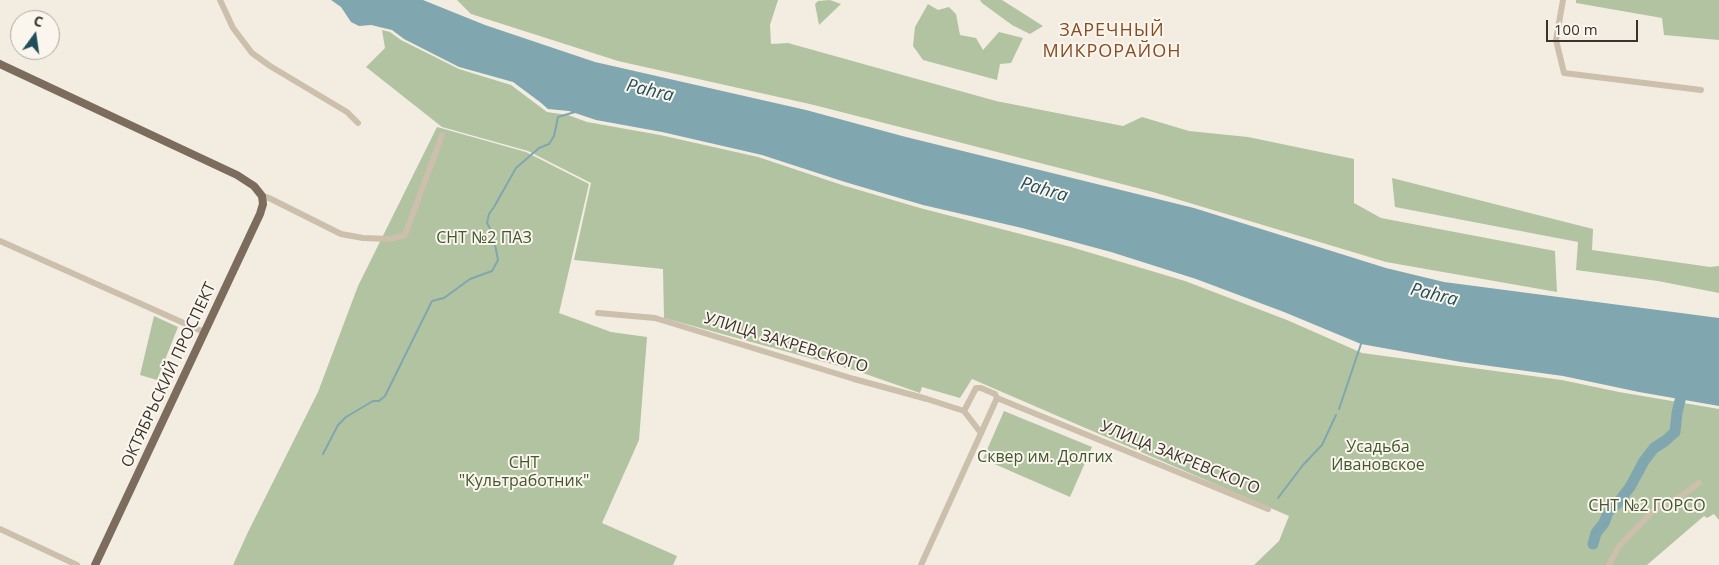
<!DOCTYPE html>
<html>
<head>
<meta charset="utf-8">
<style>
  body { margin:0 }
  #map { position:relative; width:1719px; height:565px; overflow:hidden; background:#f3ede1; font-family:"Open Sans",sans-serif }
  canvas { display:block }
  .north { position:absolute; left:10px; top:10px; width:50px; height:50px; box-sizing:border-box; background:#faf6ee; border:1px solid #ada8a0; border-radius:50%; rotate:14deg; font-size:14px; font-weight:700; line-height:20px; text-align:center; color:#3a322b }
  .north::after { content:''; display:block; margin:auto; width:18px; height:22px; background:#214e5b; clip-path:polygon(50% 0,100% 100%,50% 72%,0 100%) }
  .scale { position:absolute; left:1546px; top:20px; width:92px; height:22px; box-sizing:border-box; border:2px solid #3a322b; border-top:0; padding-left:6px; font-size:15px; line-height:18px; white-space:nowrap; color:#3a322b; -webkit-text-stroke:4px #faf6ee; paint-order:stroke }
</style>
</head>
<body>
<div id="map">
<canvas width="1719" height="565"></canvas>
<div class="north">С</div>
<div class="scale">100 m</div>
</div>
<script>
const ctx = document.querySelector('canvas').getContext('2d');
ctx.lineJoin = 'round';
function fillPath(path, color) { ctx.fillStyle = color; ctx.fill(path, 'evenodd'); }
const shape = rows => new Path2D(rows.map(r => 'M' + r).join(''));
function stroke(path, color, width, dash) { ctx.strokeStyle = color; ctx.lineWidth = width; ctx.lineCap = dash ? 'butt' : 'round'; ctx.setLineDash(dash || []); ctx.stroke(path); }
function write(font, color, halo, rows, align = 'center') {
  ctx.font = font + ' "Open Sans",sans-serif'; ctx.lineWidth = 4; ctx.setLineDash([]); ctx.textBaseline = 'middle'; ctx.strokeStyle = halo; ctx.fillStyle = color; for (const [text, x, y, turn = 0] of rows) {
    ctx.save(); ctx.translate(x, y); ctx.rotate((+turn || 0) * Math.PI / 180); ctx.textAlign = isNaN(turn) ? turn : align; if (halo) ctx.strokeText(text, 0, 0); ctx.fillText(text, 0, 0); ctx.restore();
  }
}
const green = shape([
  [457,0,778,0,770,25,771,44,788,43,996,101,1123,126,1142,117,1189,131,1248,137,1354,159,1354,203,1381,218,1555,251,1557,292,1386,262,1153,192,814,105,618,61,471,14],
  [830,0,841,4,819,25,815,4,818,1],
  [980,0,1002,0,1043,26,1030,34,1012,25,982,3],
  [1576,0,1719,0,1719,40,1664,35,1662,18,1576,3],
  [928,4,938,10,949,7,956,14,960,35,976,38,983,50,999,32,1023,38,1011,63,1000,64,997,80,923,60,913,46,915,27],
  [382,30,390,32,401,40,459,69,511,85,547,112,568,115,587,122,660,135,758,157,842,185,920,208,1071,247,1185,281,1287,320,1362,353,1562,380,1619,392,1719,409,1719,520,1714,514,1707,518,1704,516,1647,565,1254,565,1279,541,1289,516,972,379,960,398,922,387,920,393,857,371,664,318,663,269,574,260,591,183,528,151,442,127,366,67,385,48],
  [437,127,526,152,589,184,559,313,611,332,647,337,639,440,602,523,677,556,673,565,233,565,248,532,318,392,358,286],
  [1392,178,1593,229,1592,250,1710,267,1719,266,1719,293,1658,281,1576,270,1578,242,1395,207],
  [154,316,178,327,157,380,140,375],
  [1004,411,1092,447,1070,497,983,459]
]);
const water = shape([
  [331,0,423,0,485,25,595,62,806,110,906,137,1194,208,1386,268,1444,282,1719,318,1719,406,1639,392,1563,376,1461,362,1361,344,1284,312,1196,279,1111,252,1022,228,923,205,845,182,762,155,662,132,596,120,569,111,548,109,540,102,513,82,459,67,404,39,392,30,371,25,359,26,351,22,341,7]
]);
const stream = shape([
  [1339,409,1361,344],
  [323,454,338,425,346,417,373,401,379,401,385,396,432,301,444,298,470,279,492,271,498,260,493,234,487,223,489,214,494,207,516,168,539,148,549,144,554,136,558,117,575,112],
  [1278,498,1303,465,1322,445,1336,415]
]);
const river = shape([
  [1593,544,1596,533,1604,523,1608,512,1617,504,1630,487,1644,461,1654,448,1665,441,1675,432,1677,413,1684,384]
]);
const minor = shape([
  [220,0,233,28,252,53,270,66,347,112,358,123],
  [1563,0,1556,40,1564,73,1701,90],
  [262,196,269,198,341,234,363,238,390,239,405,235,442,135],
  [0,241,204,332],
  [598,313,655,318,854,379,927,399,964,411],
  [997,398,1268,509],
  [0,529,77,565],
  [921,565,997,398,995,394,981,388,976,388,964,411,981,433],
  [1609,565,1619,546,1654,510,1680,497,1699,483]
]);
const major = shape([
  [0,64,237,175,254,186,262,196,263,204,260,214,95,565]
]);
const parkNames = [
  ["СНТ №2 ПАЗ",484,238],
  ["Усадьба",1378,447],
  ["Ивановское",1378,465],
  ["Сквер им. Долгих",1045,457],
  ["СНТ",524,463],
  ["\"Культработник\"",524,481],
  ["СНТ №2 ГОРСО",1647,506]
];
const streetNames = [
  ["УЛИЦА ЗАКРЕВСКОГО",786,343,17],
  ["ОКТЯБРЬСКИЙ ПРОСПЕКТ",169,375,-65],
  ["УЛИЦА ЗАКРЕВСКОГО",1180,458,22]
];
const neighbourhoodNames = [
  ["ЗАРЕЧНЫЙ",1112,31],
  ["МИКРОРАЙОН",1112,52]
];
const waterNames = [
  ["Pahra",650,91,13],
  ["Pahra",1044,190,16],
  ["Pahra",1434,295,14]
];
fillPath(green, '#b2c3a1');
fillPath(water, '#80a7b0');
stroke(stream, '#80a7b0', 2);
stroke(river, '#80a7b0', 11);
stroke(minor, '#ccbfac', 6);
stroke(major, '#7b6c5d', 8);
write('16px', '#43582f', '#faf6ee', parkNames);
write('16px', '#3a322b', '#faf6ee', streetNames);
ctx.letterSpacing = '1px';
write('18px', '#884c25', '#faf6ee', neighbourhoodNames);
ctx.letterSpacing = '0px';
write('italic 18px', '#214e5b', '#faf6ee', waterNames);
</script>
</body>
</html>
